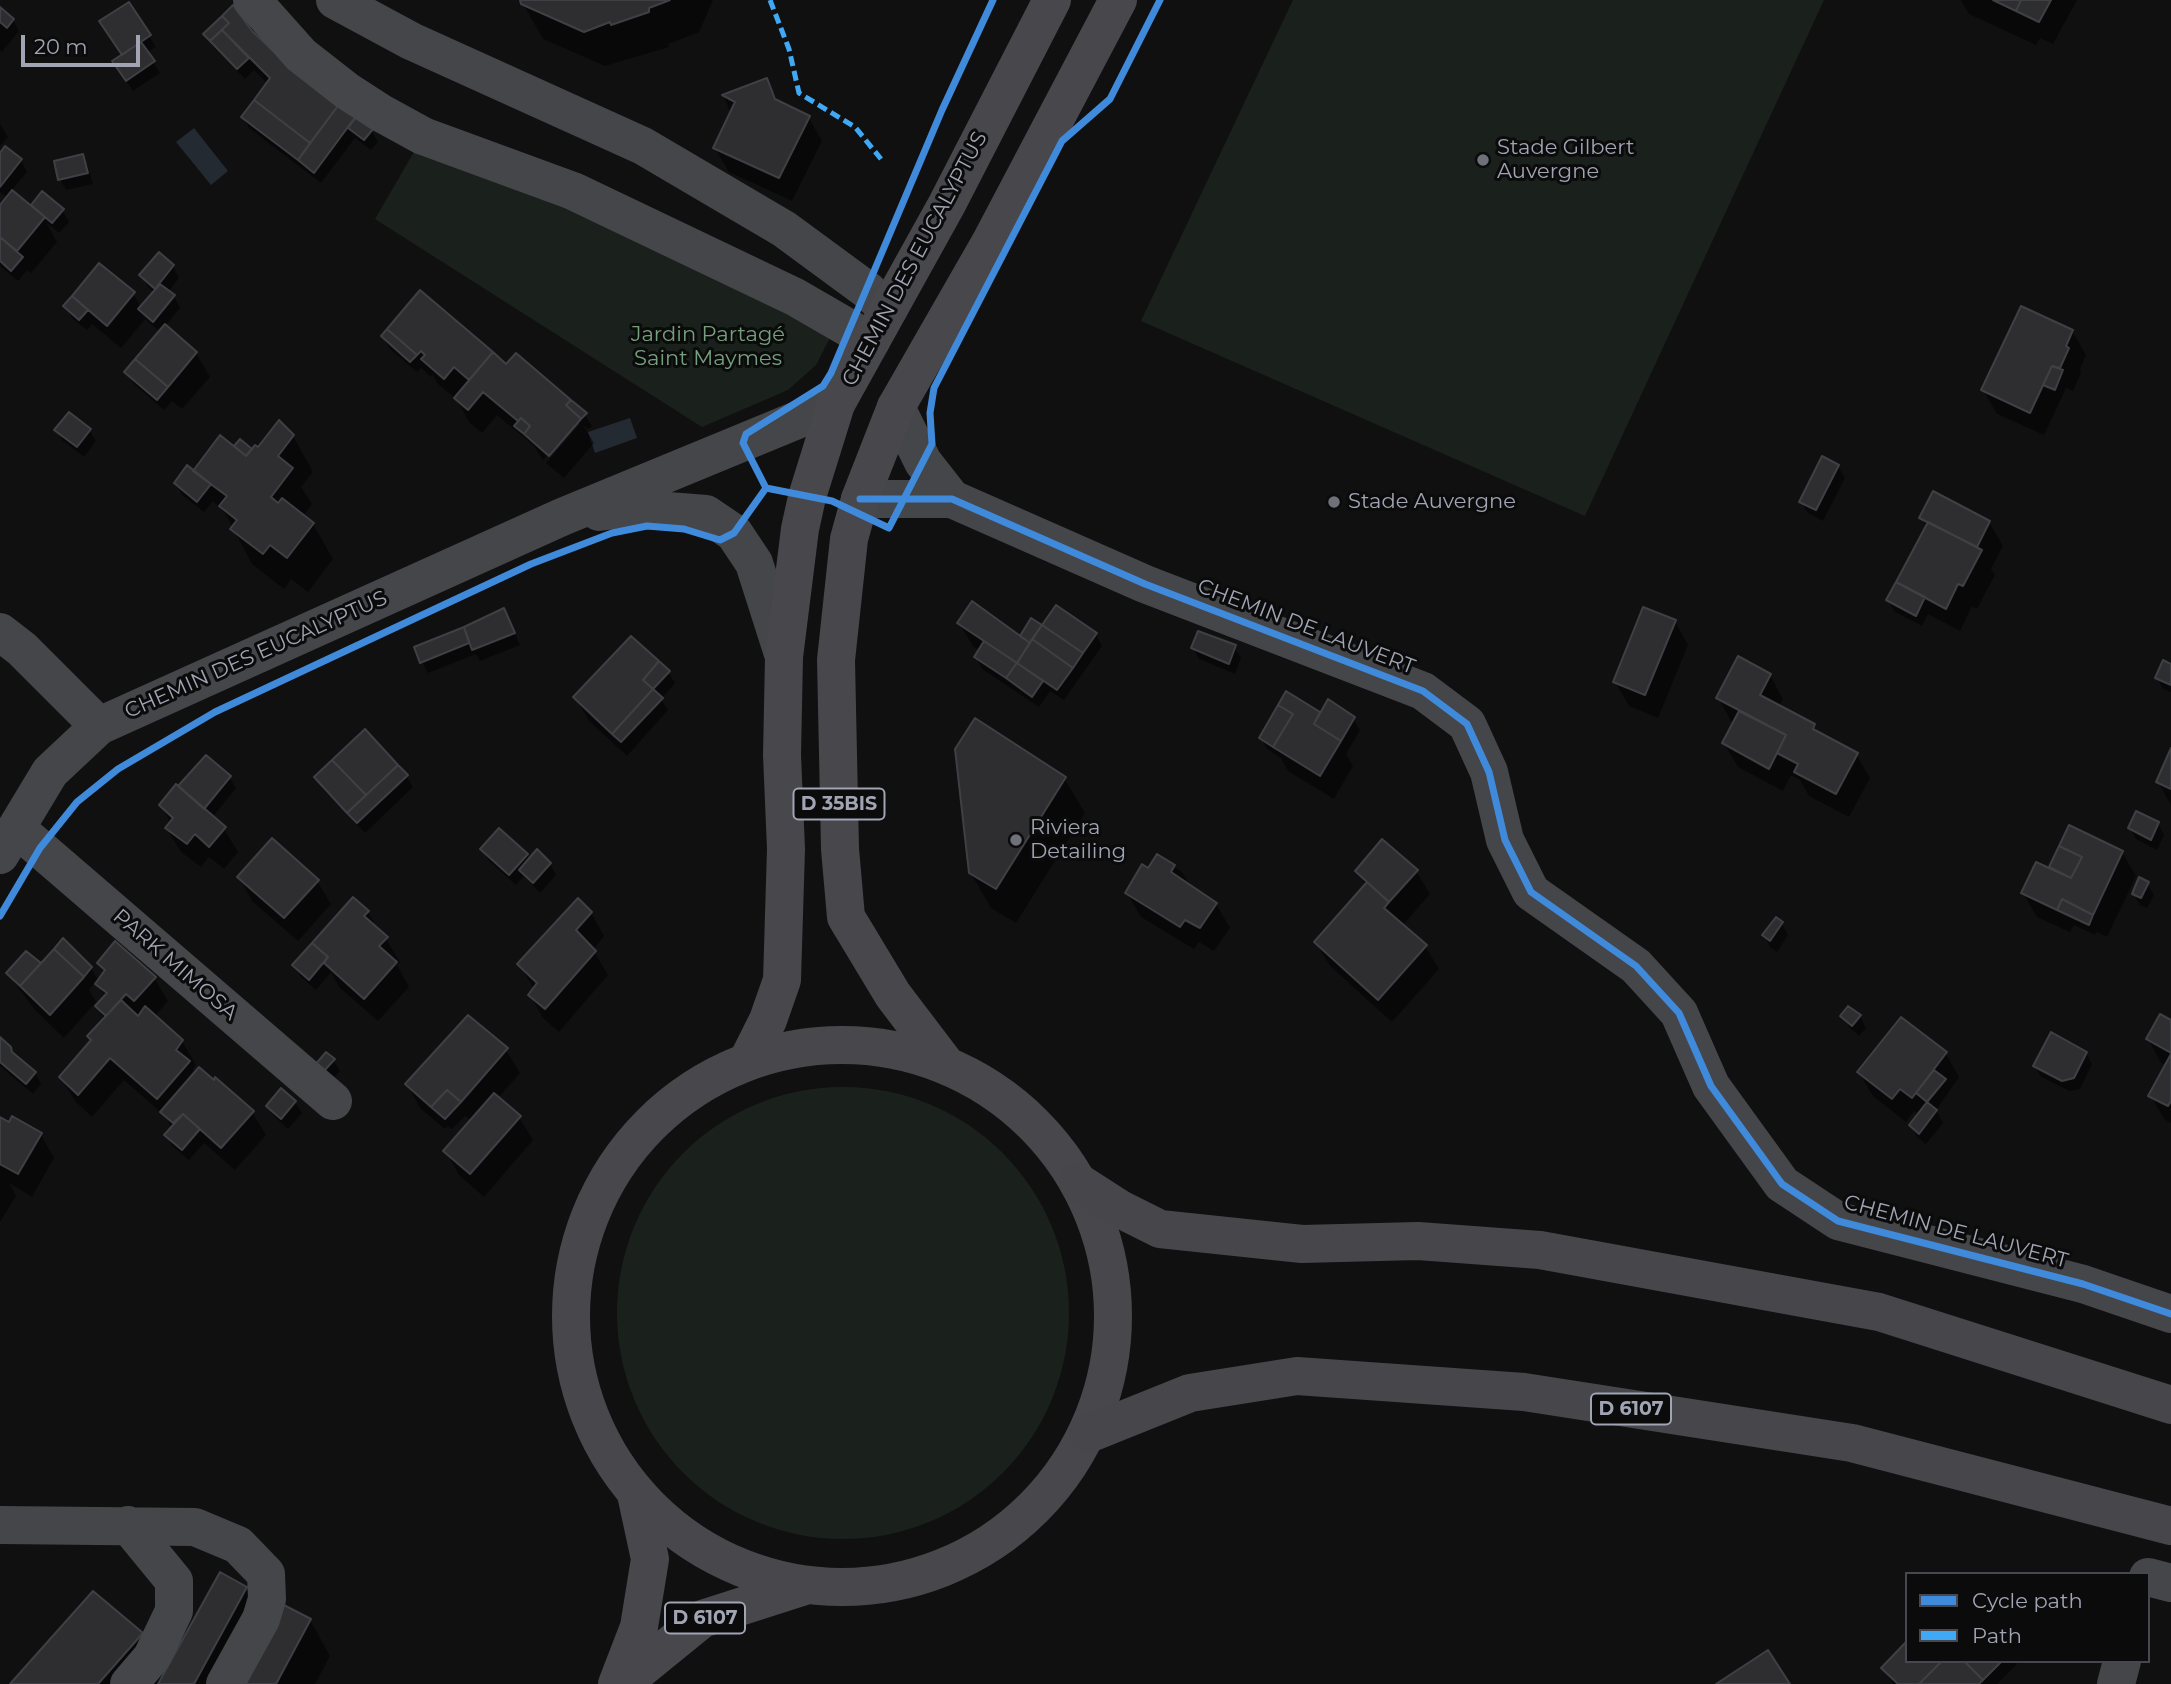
<!DOCTYPE html>
<html>
<head>
<meta charset="utf-8">
<style>
  body { margin:0 }
  #map { position:relative; width:2171px; height:1684px; overflow:hidden; background:#101011; font-family:Montserrat,sans-serif }
  canvas { display:block }
  .legend { position:absolute; left:1905px; top:1572px; width:245px; height:91px; box-sizing:border-box; background:#0b0b0c; border:2px solid #47484f; margin:0; padding:9px 12px; list-style:none; font-size:21px; color:#a0a4b3 }
  .legend li { display:flex; align-items:center; gap:14px; height:35px }
  .legend b { width:35px; border:2px solid #47484f }
  .scale { position:absolute; left:21px; top:35px; width:119px; height:32px; box-sizing:border-box; border:4px solid #a0a4b3; border-top:0; padding-left:9px; font-size:21px; line-height:24px; white-space:nowrap; color:#a0a4b3; -webkit-text-stroke:5px #0b0b0c; paint-order:stroke }
</style>
</head>
<body>
<div id="map">
<canvas width="2171" height="1684"></canvas>
<ul class="legend">
<li><b style="height:9px;background:#408adc"></b>Cycle path</li>
<li><b style="height:9px;background:#3fa9f5"></b>Path</li>
</ul>
<div class="scale">20 m</div>
</div>
<script>
const ctx = document.querySelector('canvas').getContext('2d');
ctx.lineJoin = 'round';
function fillPath(path, color) { ctx.fillStyle = color; ctx.fill(path, 'evenodd'); }
const shape = rows => new Path2D(rows.map(r => 'M' + r).join(''));
function stroke(path, color, width, dash) { ctx.strokeStyle = color; ctx.lineWidth = width; ctx.lineCap = dash ? 'butt' : 'round'; ctx.setLineDash(dash || []); ctx.stroke(path); }
function write(font, color, halo, rows, align = 'center') {
  ctx.font = font + ' Montserrat,sans-serif'; ctx.lineWidth = 6; ctx.setLineDash([]); ctx.textBaseline = 'middle'; ctx.strokeStyle = halo; ctx.fillStyle = color; for (const [text, x, y, turn = 0] of rows) {
    ctx.save(); ctx.translate(x, y); ctx.rotate((+turn || 0) * Math.PI / 180); ctx.textAlign = isNaN(turn) ? turn : align; if (halo) ctx.strokeText(text, 0, 0); ctx.fillText(text, 0, 0); ctx.restore();
  }
}
const green = shape([
  [1293,0,1824,0,1585,516,1141,321],
  [418,145,535,190,832,334,816,365,788,390,702,427,375,219],
  '617 1313a226 226 0 1 1 452 0a226 226 0 1 1-452 0Z'
]);
const water = shape([
  [194,128,228,171,211,185,176,142],
  [630,418,637,438,595,453,588,432]
]);
const shadow = shape([
  [521,0,713,0,699,32,668,44,669,47,605,66,543,39],
  [1961,0,2077,0,2053,44,2040,38,2036,45,1969,14],
  [128,4,156,47,147,53,160,73,133,91,121,73],
  [233,8,251,32,371,130,378,142,371,150,355,138,321,183,249,128,243,117,268,84,254,70,245,79,212,45,205,34],
  [0,10,13,20,19,31,2,52,0,50],
  [766,80,780,104,809,118,822,141,792,201,729,172,715,148,731,115,724,96],
  [0,124,8,137,0,146],
  [6,149,21,160,27,172,11,191,37,212,33,205,62,210,69,222,59,233,46,222,57,242,31,273,27,270,18,281,0,266,0,208,8,198,0,192,0,156],
  [82,156,88,167,93,184,66,190,60,179],
  [99,265,133,293,141,308,154,292,148,287,141,275,173,266,179,278,168,292,174,296,180,308,165,326,196,353,210,377,182,409,172,401,164,410,133,383,127,372,160,332,145,319,121,348,92,324,87,330,72,318,66,306],
  [421,292,506,367,585,415,592,426,589,429,583,425,594,443,564,478,546,463,579,425,579,419,543,460,533,445,497,415,482,433,469,422,457,400,437,383,433,375,431,377,421,368,417,372,389,348,383,336],
  [2072,331,2086,355,2080,369,2081,373,2073,391,2066,388,2044,435,1997,414,1983,390],
  [279,423,293,436,313,472,301,487,312,504,303,516,313,524,333,559,308,592,291,579,284,589,252,564,225,513,213,501,204,512,182,495,176,483,194,473,240,453,236,446,258,450],
  [57,430,89,430,96,441,84,457,63,441],
  [1838,466,1845,478,1823,521,1808,513,1801,502],
  [1921,518,1989,522,2003,546,1991,569,1995,575,1977,609,1972,606,1960,631,1928,614,1922,626,1895,612,1888,600,1927,527],
  [504,610,520,645,480,661,476,654,428,673,422,662,464,629],
  [1675,621,1688,645,1658,718,1629,706,1615,682],
  [959,623,1026,643,1043,628,1096,634,1102,646,1064,700,1050,691,1039,707,982,669,976,657,980,651,973,646],
  [1234,647,1241,658,1235,674,1199,659,1193,648],
  [2171,666,2171,692,2163,689,2157,677],
  [668,672,675,683,661,699,668,710,627,756,589,721,575,697],
  [1770,675,1783,699,1779,707,1814,726,1820,735,1856,754,1870,778,1849,817,1809,796,1800,780,1791,775,1783,791,1738,767,1724,743,1735,723,1731,721,1718,698],
  [1319,714,1320,716,1353,719,1360,730,1346,754,1353,766,1334,799,1288,771,1281,758,1267,749,1261,738],
  [365,732,406,776,413,787,365,833,323,789,316,777],
  [2171,753,2171,805,2158,782],
  [229,777,236,788,212,818,224,829,238,852,224,869,209,857,201,867,181,852,167,829,171,823,161,806],
  [1064,778,1085,813,1016,923,991,908,970,872],
  [2158,823,2164,835,2157,850,2136,839,2130,828],
  [482,850,527,855,530,860,550,864,556,875,540,893,524,876,516,885,489,861],
  [2122,852,2136,876,2107,937,2097,932,2095,935,2074,925,2070,932,2037,917,2023,893,2054,872,2051,867],
  [1158,856,1182,872,1189,883,1187,885,1216,904,1230,928,1214,951,1199,942,1194,949,1141,917,1127,893,1148,871],
  [1357,871,1416,871,1430,894,1402,926,1425,946,1439,969,1392,1022,1330,966,1316,943,1366,886],
  [239,877,317,881,331,904,298,941,252,901],
  [2147,883,2154,895,2147,908,2140,905,2133,894],
  [353,899,368,912,380,933,386,939,400,962,397,965,409,987,378,1021,339,987,331,972,316,990,301,977,294,965],
  [591,913,604,936,593,950,608,975,559,1032,543,1018,530,995,534,989,519,964],
  [1776,919,1782,924,1788,935,1777,952,1770,947,1764,935],
  [99,963,154,978,168,1001,154,1017,182,1041,196,1065,193,1069,195,1074,252,1112,266,1135,235,1170,204,1143,189,1160,172,1146,166,1135,172,1128,165,1116,124,1080,92,1117,75,1101,61,1078,92,1042,105,1020,97,1007,105,997,96,981,89,990,96,1002,64,1038,35,1010,8,974,39,964,40,966,91,968,99,982,105,974],
  [1842,1016,1860,1016,1866,1028,1859,1036,1849,1027],
  [2171,1022,2171,1123,2164,1119,2151,1096,2167,1066,2161,1063,2148,1039],
  [0,1040,10,1048,16,1057,35,1073,41,1084,33,1094,0,1066],
  [506,1050,520,1073,498,1098,519,1117,533,1140,484,1197,459,1175,446,1152,472,1121,465,1116,452,1129,448,1126,445,1129,420,1108,407,1084],
  [2086,1053,2092,1064,2080,1089,2070,1091,2041,1077,2035,1066],
  [1946,1054,1959,1077,1936,1110,1943,1123,1926,1144,1917,1137,1911,1125,1919,1115,1914,1111,1906,1122,1873,1096,1859,1073],
  [333,1060,340,1071,330,1082,317,1065],
  [295,1102,302,1113,288,1129,275,1117,268,1106],
  [0,1119,41,1135,54,1158,32,1197,9,1183,16,1196,0,1222],
  [246,1588,267,1625,310,1620,330,1656,315,1684,13,1684,142,1635,165,1675],
  [1907,1661,2015,1661,2017,1664,1997,1684,1893,1684,1883,1668]
]);
const building = shape([
  [520,0,670,0,649,8,649,12,611,25,610,22,584,32,521,4,520,0],
  [1993,0,2021,0,2016,11,1993,0],
  [2021,0,2051,0,2039,22,2016,11,2021,0],
  [129,2,151,35,122,55,99,21,129,2],
  [233,5,252,31,271,49,343,99,310,143,254,100,270,78,222,30,229,23,222,16,233,5],
  [0,7,14,19,7,28,0,22,0,7],
  [222,16,229,23,210,41,203,34,222,16],
  [222,30,249,58,237,69,210,41,222,30],
  [141,42,155,61,126,81,112,61,141,42],
  [767,78,775,99,810,116,779,178,713,148,735,102,722,95,767,78],
  [343,99,362,108,314,173,298,160,343,99],
  [254,100,310,143,298,160,241,117,254,100],
  [356,117,373,129,364,140,348,128,356,117],
  [5,146,22,159,0,187,0,153,5,146],
  [83,154,88,173,58,180,54,161,83,154],
  [12,190,45,217,17,251,0,237,0,205,12,190],
  [42,191,64,209,52,223,31,205,42,191],
  [0,237,23,257,11,271,0,261,0,237],
  [159,252,174,265,155,289,139,275,159,252],
  [99,263,135,292,107,326,72,296,99,263],
  [160,284,175,295,153,322,138,309,160,284],
  [420,290,493,352,469,380,454,367,444,379,421,359,425,355,421,351,417,355,387,329,420,290],
  [72,296,88,310,79,320,63,306,72,296],
  [2021,306,2073,330,2066,346,2069,348,2060,368,2052,366,2030,413,1981,390,2021,306],
  [165,324,197,352,168,387,135,359,165,324],
  [387,329,417,355,410,362,381,336,387,329],
  [493,352,506,364,516,353,571,400,566,405,581,419,549,456,524,434,530,426,521,418,518,421,483,392,468,410,454,398,493,352],
  [135,359,168,387,157,400,124,372,135,359],
  [2052,366,2063,370,2055,390,2043,385,2052,366],
  [571,400,587,413,581,419,566,405,571,400],
  [69,412,91,429,77,447,54,430,69,412],
  [521,418,530,426,524,434,514,426,521,418],
  [279,420,294,435,278,456,293,468,271,497,278,503,282,498,314,523,287,558,270,545,263,554,230,529,237,520,219,506,227,496,193,471,220,435,246,456,255,445,258,447,279,420],
  [240,439,252,449,246,456,234,446,240,439],
  [1822,456,1839,465,1816,510,1799,502,1822,456],
  [187,465,211,484,197,502,174,483,187,465],
  [1933,491,1990,521,1977,547,1919,518,1933,491],
  [1928,522,1982,550,1963,586,1958,584,1946,609,1896,582,1928,522],
  [1896,582,1925,597,1916,616,1886,600,1896,582],
  [972,601,1030,643,1017,663,957,623,972,601],
  [1056,605,1097,633,1083,653,1042,625,1056,605],
  [1643,607,1676,620,1645,695,1613,682,1643,607],
  [504,608,515,633,472,650,464,627,504,608],
  [1031,618,1042,625,1030,643,1020,636,1031,618],
  [1042,625,1083,653,1073,668,1032,639,1042,625],
  [464,627,469,643,420,663,414,647,464,627],
  [1198,631,1236,645,1229,664,1191,648,1198,631],
  [631,636,659,661,643,680,653,689,612,734,573,697,631,636],
  [1032,639,1073,668,1057,690,1017,663,1032,639],
  [984,641,1017,663,1006,678,974,657,984,641],
  [1738,656,1771,674,1760,695,1815,724,1813,729,1858,753,1836,794,1794,772,1798,764,1777,753,1786,735,1716,698,1738,656],
  [2163,660,2171,664,2171,685,2155,678,2163,660],
  [659,661,670,671,653,689,643,680,659,661],
  [1017,663,1043,681,1032,697,1006,678,1017,663],
  [653,689,663,698,621,742,612,734,653,689],
  [1286,691,1320,712,1314,724,1341,741,1320,776,1273,747,1293,714,1278,705,1286,691],
  [1328,699,1355,717,1341,741,1314,724,1328,699],
  [1278,705,1293,714,1273,747,1259,738,1278,705],
  [1739,711,1786,735,1769,769,1722,743,1739,711],
  [975,718,1066,777,996,889,969,873,955,749,975,718],
  [365,729,398,765,366,795,332,760,365,729],
  [2171,748,2171,789,2156,782,2171,748],
  [206,755,231,776,204,809,178,786,206,755],
  [332,760,366,795,347,813,314,777,332,760],
  [398,765,408,775,357,823,347,813,398,765],
  [176,784,226,827,209,847,195,834,187,844,165,828,173,818,159,805,176,784],
  [2136,811,2159,822,2151,840,2128,828,2136,811],
  [2069,825,2123,851,2093,915,2062,899,2057,910,2021,893,2036,862,2071,878,2082,857,2059,846,2069,825],
  [499,828,528,854,509,875,480,849,499,828],
  [272,838,319,880,284,918,237,877,272,838],
  [1382,839,1418,870,1389,902,1355,871,1382,839],
  [2059,846,2082,857,2071,878,2049,867,2059,846],
  [537,849,551,863,533,883,519,870,537,849],
  [1157,854,1175,865,1171,872,1217,903,1200,928,1185,920,1180,927,1125,893,1142,864,1148,868,1157,854],
  [2139,877,2149,882,2141,898,2132,894,2139,877],
  [1367,882,1389,902,1384,908,1427,945,1378,1000,1314,942,1367,882],
  [353,897,369,911,364,916,388,937,379,946,397,962,364,999,324,963,328,957,312,943,353,897],
  [578,898,592,912,576,930,596,951,545,1009,528,995,537,983,517,964,578,898],
  [2062,899,2093,915,2089,925,2057,910,2062,899],
  [1776,917,1783,922,1770,941,1762,935,1776,917],
  [63,938,92,967,84,977,54,949,63,938],
  [115,941,156,977,134,1001,126,994,106,1016,95,1006,107,993,95,984,105,970,97,963,115,941],
  [312,943,328,957,309,980,292,965,312,943],
  [54,949,84,977,50,1015,20,986,54,949],
  [26,951,41,963,20,986,6,973,26,951],
  [121,1000,138,1016,145,1006,183,1040,176,1050,190,1061,157,1099,110,1058,78,1095,59,1077,91,1040,87,1036,121,1000],
  [1848,1006,1861,1015,1852,1026,1840,1016,1848,1006],
  [2160,1014,2171,1020,2171,1053,2146,1039,2160,1014],
  [468,1015,508,1048,461,1102,447,1090,431,1107,405,1084,468,1015],
  [1901,1017,1947,1052,1912,1098,1900,1089,1892,1099,1857,1072,1901,1017],
  [2051,1032,2087,1052,2074,1078,2062,1081,2033,1066,2051,1032],
  [0,1037,11,1047,12,1052,36,1072,26,1084,0,1062,0,1037],
  [326,1052,335,1059,323,1072,315,1065,326,1052],
  [2171,1054,2171,1101,2168,1106,2148,1096,2171,1054],
  [199,1067,214,1080,215,1077,254,1111,221,1148,183,1114,173,1123,160,1112,199,1067],
  [1934,1070,1946,1079,1927,1102,1916,1093,1934,1070],
  [281,1088,296,1101,281,1119,266,1106,281,1088],
  [447,1090,461,1102,445,1119,431,1107,447,1090],
  [494,1093,521,1116,470,1174,443,1151,494,1093],
  [1927,1102,1937,1110,1919,1134,1909,1125,1927,1102],
  [183,1114,200,1129,182,1150,164,1135,183,1114],
  [12,1116,42,1133,18,1174,0,1164,0,1117,9,1122,12,1116],
  [220,1572,247,1587,194,1684,158,1684,220,1572],
  [93,1591,143,1633,98,1684,10,1684,93,1591],
  [278,1602,311,1619,276,1684,233,1684,278,1602],
  [1907,1641,1907,1661,1942,1661,1919,1684,1898,1684,1881,1668,1907,1641],
  [1768,1650,1790,1684,1716,1684,1768,1650],
  [1942,1661,1964,1661,1983,1680,1979,1684,1919,1684,1942,1661],
  [1964,1661,2002,1661,1983,1680,1964,1661]
]);
const minor = shape([
  [252,0,301,55,347,91,381,113,423,136,573,191,795,297,871,341],
  [335,0,411,41,643,146,784,229,867,290,888,310],
  [896,407,923,462,952,499],
  [860,499,952,499,1145,584,1423,691,1467,724,1489,772,1505,840,1531,892,1636,966,1679,1013,1711,1086,1782,1184,1838,1221,2083,1284,2171,1314],
  [599,512,630,508,706,514,734,533,754,563,784,657],
  [0,632,22,649,99,726],
  [17,829,333,1101],
  [0,855,50,772,99,726,562,517,836,404],
  [0,1525,195,1527,238,1545,266,1574,267,1599,261,1619,225,1684],
  [128,1525,174,1581,174,1611,152,1657,129,1684],
  [2148,1577,2171,1583],
  [2116,1684,2122,1661]
]);
const major = shape([
  '571 1316a271 271 0 1 1 542 0a271 271 0 1 1-542 0Z',
  [747,1062,768,1020,782,980,786,849,782,755,784,657,800,529,807,497,836,404,947,204,1052,0],
  [947,1066,893,995,846,917,840,849,836,660,849,539,860,499,896,407,990,243,1118,0],
  [617,1684,639,1627,650,1559,636,1494],
  [622,1684,702,1619,805,1586]
]);
const highway = shape([
  [1078,1182,1120,1209,1160,1229,1302,1244,1418,1241,1540,1250,1879,1312,2171,1405],
  [1088,1434,1190,1393,1297,1376,1524,1392,1852,1443,2171,1526]
]);
const quiet = shape([
  [770,0,789,49,799,93,855,127,881,159]
]);
const cycleway = shape([
  [766,488,832,501,889,528,932,444,930,413,934,388,1062,141,1110,99,1160,0],
  [766,488,743,443,746,434,823,386,831,373,942,110,993,0],
  [860,499,952,499,1145,584,1423,691,1467,724,1489,772,1505,840,1531,892,1636,966,1679,1013,1711,1086,1782,1184,1838,1221,2083,1284,2171,1314],
  [0,916,40,848,77,802,118,769,215,712,531,564,612,533,647,526,684,529,720,540,734,533,766,488]
]);
const markers = [
  [1483,160,7,"#6e707a"],
  [1334,502,7,"#6e707a"],
  [1016,840,7,"#6e707a"]
];
const shields = [
  [839,804,91],
  [1631,1409,80],
  [705,1618,80]
];
const shieldNames = [
  ["D 35BIS",839,804],
  ["D 6107",1631,1409],
  ["D 6107",705,1618]
];
const poiNames = [
  ["Stade Gilbert",1497,148],
  ["Auvergne",1497,172],
  ["Stade Auvergne",1348,502],
  ["Riviera",1030,828],
  ["Detailing",1030,852]
];
const streetNames = [
  ["CHEMIN DES EUCALYPTUS",915,259,-62],
  ["CHEMIN DE LAUVERT",1306,627,21],
  ["CHEMIN DES EUCALYPTUS",256,655,-24],
  ["PARK MIMOSA",175,965,41],
  ["CHEMIN DE LAUVERT",1956,1232,15]
];
const parkNames = [
  ["Jardin Partagé",708,335],
  ["Saint Maymes",708,359]
];
fillPath(green, '#1a211c');
fillPath(water, '#242a32');
fillPath(shadow, '#0007');
fillPath(building, '#2e2e30');
stroke(building, '#3f4045', 2);
stroke(minor, '#454649', 38);
stroke(major, '#47474c', 38);
stroke(highway, '#47474b', 38);
stroke(quiet, '#3fa9f5', 5, [10, 5]);
stroke(cycleway, '#408adc', 7);
for (const [x, y, r, color] of markers) { const dot = new Path2D(); dot.arc(x, y, r, 0, 2 * Math.PI); ctx.fillStyle = color; ctx.fill(dot); stroke(dot, '#0b0b0c', 2.5); }
for (const [x, y, w] of shields) { const box = new Path2D(); box.roundRect(x - w / 2, y - 15.5, w, 31, 5); ctx.fillStyle = '#0b0b0c'; ctx.fill(box); stroke(box, '#a0a4b3', 2); }
write('bold 19px', '#a0a4b3', null, shieldNames);
write('21px', '#a0a4b3', '#0b0b0c', poiNames, 'left');
write('21px', '#a0a4b3', '#0b0b0c', streetNames);
write('21px', '#76a07d', '#0b0b0c', parkNames);
</script>
</body>
</html>
